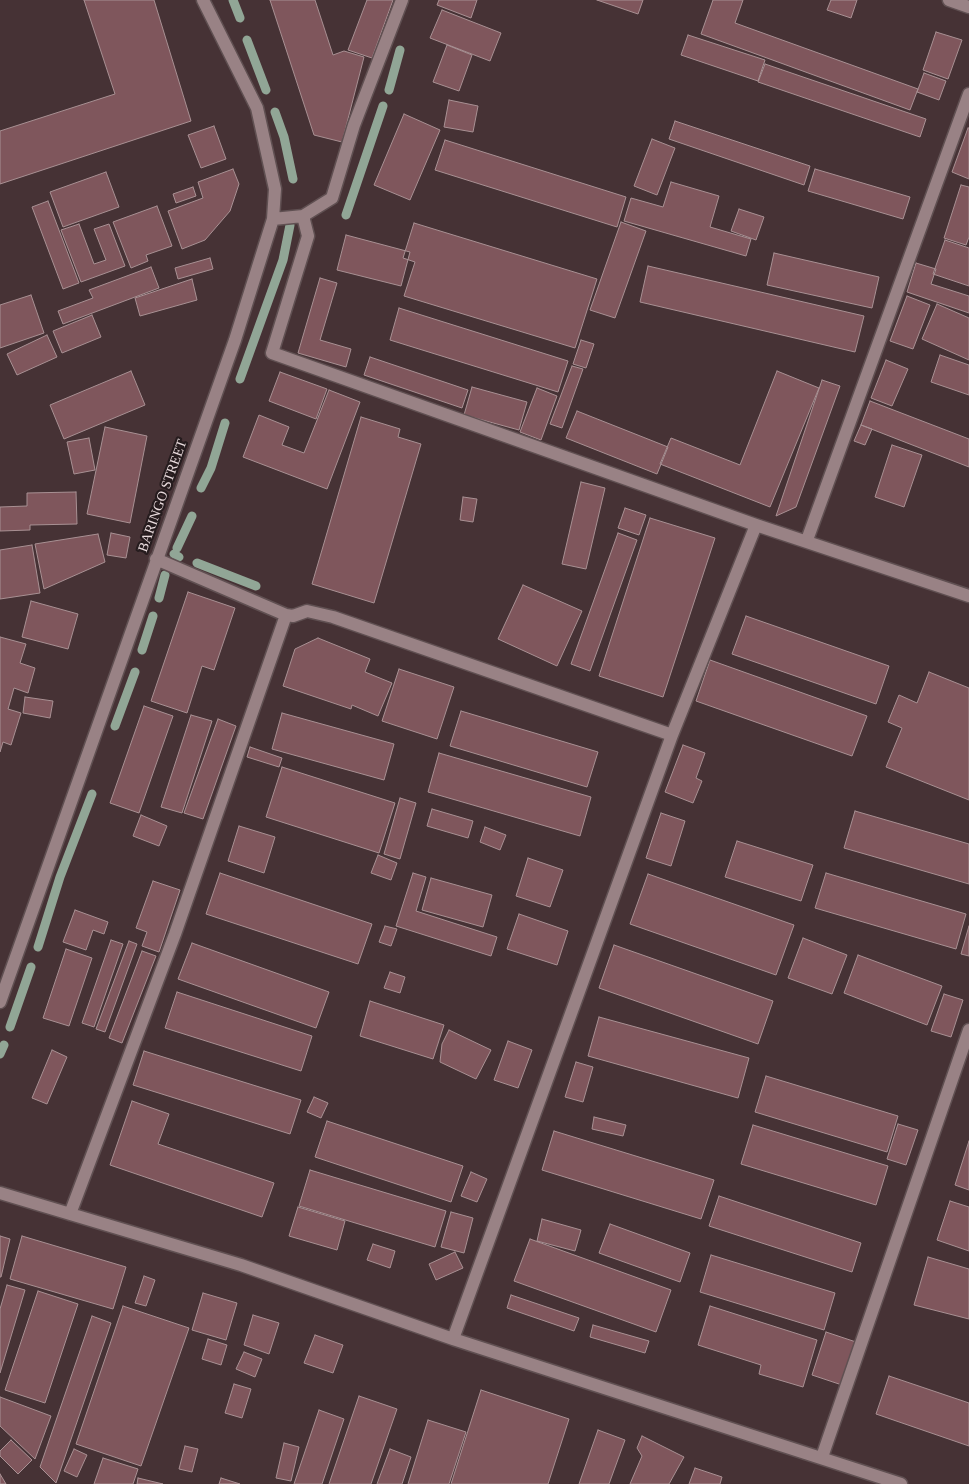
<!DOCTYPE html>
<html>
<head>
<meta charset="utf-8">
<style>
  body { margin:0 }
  canvas { display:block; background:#463235 }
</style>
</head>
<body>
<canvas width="969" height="1484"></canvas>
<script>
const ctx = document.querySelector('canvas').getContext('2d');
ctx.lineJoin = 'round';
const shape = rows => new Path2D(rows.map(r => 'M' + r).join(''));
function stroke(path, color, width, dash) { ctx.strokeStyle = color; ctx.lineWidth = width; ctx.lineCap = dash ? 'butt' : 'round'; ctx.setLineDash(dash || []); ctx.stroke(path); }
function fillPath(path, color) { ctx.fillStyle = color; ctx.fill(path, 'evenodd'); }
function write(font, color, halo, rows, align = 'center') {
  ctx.font = font + ' "Times New Roman",serif'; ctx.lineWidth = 4.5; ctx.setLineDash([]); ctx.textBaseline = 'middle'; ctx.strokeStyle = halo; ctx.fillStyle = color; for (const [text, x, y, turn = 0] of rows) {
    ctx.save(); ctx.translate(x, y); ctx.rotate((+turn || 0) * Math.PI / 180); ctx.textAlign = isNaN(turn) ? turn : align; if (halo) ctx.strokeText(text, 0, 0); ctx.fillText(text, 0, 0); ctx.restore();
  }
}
const stream = shape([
  [233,0,240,18],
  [247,40,266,90],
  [389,90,400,50],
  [275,112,284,137,293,179],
  [346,215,383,106],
  [240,379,283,260,290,225],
  [201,488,211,468,225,423],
  [177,548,192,516],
  [174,554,179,557],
  [197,563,256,586],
  [159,598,165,575],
  [142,650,153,616],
  [115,726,135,672],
  [38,947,60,877,92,794],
  [10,1027,31,967],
  [0,1054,4,1045]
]);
const building = shape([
  [84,0,154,0,191,121,0,184,0,131,115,94,84,0],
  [270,0,315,0,333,55,344,51,364,57,342,142,314,135,270,0],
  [367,0,393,0,372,58,348,50,367,0],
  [439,0,477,0,471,18,437,5,439,0],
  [597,0,643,0,638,14,597,0],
  [713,0,743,0,735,23,918,89,910,110,701,34,713,0],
  [831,0,857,0,851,18,827,10,831,0],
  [442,10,501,33,490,61,430,38,442,10],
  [936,32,962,40,948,79,923,70,936,32],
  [688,35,765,60,758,81,681,55,688,35],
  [447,45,472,55,459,91,433,82,447,45],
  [765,64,926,119,920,137,758,82,765,64],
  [924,73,946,81,939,100,917,92,924,73],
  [449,100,478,106,473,132,444,127,449,100],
  [404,114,440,130,410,200,374,185,404,114],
  [675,121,810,166,804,185,669,139,675,121],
  [214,126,226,159,201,168,188,135,214,126],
  [968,128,969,128,969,179,952,172,968,128],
  [652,139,675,148,657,195,634,186,652,139],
  [445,140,626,197,617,227,435,170,445,140],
  [233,169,239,184,230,211,205,240,182,249,168,211,203,198,198,182,233,169],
  [815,169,910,197,903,219,808,191,815,169],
  [106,172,119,207,63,227,50,192,106,172],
  [671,182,719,196,710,227,751,239,746,256,624,221,631,198,663,207,671,182],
  [961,185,969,187,969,237,966,245,944,238,961,185],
  [193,187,196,196,176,203,173,194,193,187],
  [48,201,79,283,63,289,32,207,48,201],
  [157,206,172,246,146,255,148,261,131,268,113,222,157,206],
  [739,209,764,217,756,240,731,231,739,209],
  [621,222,646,231,615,318,590,310,621,222],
  [414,223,597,279,575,348,404,296,415,262,403,258,414,223],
  [79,224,94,264,106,260,94,229,109,224,125,266,81,282,61,230,79,224],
  [346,235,410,252,401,286,337,270,346,235],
  [945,240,969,248,969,286,933,274,945,240],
  [774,253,879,277,872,308,767,285,774,253],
  [210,258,213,269,178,279,175,268,210,258],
  [916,263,936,269,931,284,969,296,969,313,907,292,916,263],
  [648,266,864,316,855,352,640,302,648,266],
  [151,267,159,288,63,324,58,311,93,298,89,290,151,267],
  [320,278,337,283,320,340,351,349,346,367,298,353,320,278],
  [192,279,197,300,140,316,135,298,192,279],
  [31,295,44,333,0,348,0,305,31,295],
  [907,296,930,305,913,349,890,341,907,296],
  [937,304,969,318,969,360,922,339,937,304],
  [399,308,568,361,558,392,390,340,399,308],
  [92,315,101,337,62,353,53,331,92,315],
  [47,335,57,357,17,375,7,354,47,335],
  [581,340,594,344,586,368,573,364,581,340],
  [940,355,969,365,969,395,931,382,940,355],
  [370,357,468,390,462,408,364,375,370,357],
  [886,360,908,369,892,406,871,398,886,360],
  [572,366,583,369,562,428,550,424,572,366],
  [131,371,145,405,64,439,50,405,131,371],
  [777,371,819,388,770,507,660,464,671,438,740,465,777,371],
  [280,372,327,389,316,419,269,401,280,372],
  [822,380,840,386,796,507,776,516,822,380],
  [472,387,527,402,519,430,464,415,472,387],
  [537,388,557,396,541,440,520,432,537,388],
  [329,390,360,402,327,489,243,457,259,415,289,427,282,445,304,453,329,390],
  [870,401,969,439,969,467,861,425,870,401],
  [577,411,668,447,657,474,566,438,577,411],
  [361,417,400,429,398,437,421,444,374,603,312,584,361,417],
  [861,425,872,429,865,445,854,441,861,425],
  [105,427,147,436,130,523,87,514,105,427],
  [89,438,95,470,74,474,67,442,89,438],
  [892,445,922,455,904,507,875,497,892,445],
  [581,482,605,488,586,569,562,564,581,482],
  [76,492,77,524,30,525,30,530,0,531,0,507,27,506,27,493,76,492],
  [463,497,477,499,473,522,460,520,463,497],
  [625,508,646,515,639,535,618,528,625,508],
  [650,518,715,538,663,697,599,676,650,518],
  [111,533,130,537,126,558,107,555,111,533],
  [618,533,637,540,590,671,571,664,618,533],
  [98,534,105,562,44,589,35,544,98,534],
  [32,545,40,593,0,599,0,550,32,545],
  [523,585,582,611,557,666,498,639,523,585],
  [188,592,235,608,214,670,202,666,187,713,151,701,188,592],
  [31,601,78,614,68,649,22,637,31,601],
  [746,616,889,666,876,704,732,654,746,616],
  [0,637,26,644,20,663,35,668,28,693,14,688,8,709,21,713,11,745,3,742,0,752,0,637],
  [318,638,370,659,365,672,392,683,378,716,352,705,351,709,283,686,295,649,318,638],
  [710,660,867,716,852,756,696,701,710,660],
  [399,669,454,687,437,739,382,721,399,669],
  [929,672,969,688,969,800,886,767,902,728,888,722,899,695,917,703,929,672],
  [25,697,53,701,50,718,23,713,25,697],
  [144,706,173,716,139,813,110,803,144,706],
  [461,711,598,752,587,787,450,746,461,711],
  [282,713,394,744,384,780,272,749,282,713],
  [191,715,212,721,182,813,161,807,191,715],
  [218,719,236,726,203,819,184,813,218,719],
  [683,745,705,753,696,778,702,781,693,803,665,792,683,745],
  [250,747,282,758,279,767,247,757,250,747],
  [439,753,591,797,580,836,428,792,439,753],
  [282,767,395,803,379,853,266,817,282,767],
  [400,798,416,803,400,859,384,854,400,798],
  [432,809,473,821,468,838,427,826,432,809],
  [855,811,969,844,969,884,844,848,855,811],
  [661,813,685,821,671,866,646,858,661,813],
  [141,815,167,826,159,846,133,836,141,815],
  [239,826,275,837,264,873,228,861,239,826],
  [485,827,506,835,500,850,480,842,485,827],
  [737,841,813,865,801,901,725,877,737,841],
  [378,855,397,863,391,880,371,873,378,855],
  [528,858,563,870,550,907,516,896,528,858],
  [220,873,372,924,358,964,206,914,220,873],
  [413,873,426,877,416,911,497,937,491,956,396,926,413,873],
  [826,873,966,914,956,949,815,908,826,873],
  [648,874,794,925,776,975,630,924,648,874],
  [431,878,492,895,483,927,422,910,431,878],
  [153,881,180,890,159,952,142,946,147,932,136,928,153,881],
  [75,910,108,922,104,934,93,930,86,950,63,942,75,910],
  [519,914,568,931,557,965,507,949,519,914],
  [385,926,397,929,391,946,379,942,385,926],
  [969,926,969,956,961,954,969,926],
  [803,938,847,955,832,994,788,978,803,938],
  [111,940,123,944,94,1027,82,1023,111,940],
  [129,941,137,944,105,1032,96,1029,129,941],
  [192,943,329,992,316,1028,178,979,192,943],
  [614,945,773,1001,758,1044,599,988,614,945],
  [66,949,92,958,69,1026,43,1018,66,949],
  [142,951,156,956,122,1043,109,1038,142,951],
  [858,955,942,986,927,1025,844,993,858,955],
  [390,972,405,977,400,993,384,988,390,972],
  [177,992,312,1036,301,1071,165,1028,177,992],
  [944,994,963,1000,951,1037,931,1031,944,994],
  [370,1001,444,1025,433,1059,360,1036,370,1001],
  [599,1017,749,1058,738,1098,588,1056,599,1017],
  [449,1030,491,1050,476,1079,440,1062,442,1044,449,1030],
  [508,1041,532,1050,518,1088,494,1080,508,1041],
  [52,1050,67,1057,47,1104,32,1098,52,1050],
  [144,1051,301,1100,290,1134,133,1085,144,1051],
  [576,1062,593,1067,583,1102,565,1097,576,1062],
  [766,1076,898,1116,887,1152,755,1112,766,1076],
  [314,1097,328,1103,321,1118,307,1112,314,1097],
  [132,1101,169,1114,158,1144,274,1183,262,1217,110,1165,132,1101],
  [594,1117,626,1125,623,1136,592,1129,594,1117],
  [327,1121,463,1166,451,1202,315,1157,327,1121],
  [898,1124,918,1130,906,1165,887,1159,898,1124],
  [753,1125,888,1166,876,1205,741,1164,753,1125],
  [554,1131,714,1180,701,1219,542,1170,554,1131],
  [969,1141,969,1190,955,1185,969,1141],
  [310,1170,446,1211,435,1247,299,1206,310,1170],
  [471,1172,487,1179,477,1202,461,1196,471,1172],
  [719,1196,861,1243,852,1272,709,1226,719,1196],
  [950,1201,969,1207,969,1251,937,1240,950,1201],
  [298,1207,345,1221,337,1250,289,1236,298,1207],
  [451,1212,473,1218,464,1253,441,1247,451,1212],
  [542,1219,581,1230,575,1251,537,1241,542,1219],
  [610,1224,690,1253,680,1282,599,1253,610,1224],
  [0,1236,10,1239,1,1277,0,1277,0,1236],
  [22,1236,126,1267,113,1309,10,1279,22,1236],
  [530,1239,671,1290,656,1332,514,1281,530,1239],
  [373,1244,395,1251,390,1268,367,1260,373,1244],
  [455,1252,463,1268,436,1280,429,1264,455,1252],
  [711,1255,835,1293,824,1330,700,1292,711,1255],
  [928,1257,969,1269,969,1319,914,1305,928,1257],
  [144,1276,155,1280,146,1306,135,1303,144,1276],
  [7,1285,25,1290,0,1373,0,1309,7,1285],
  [38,1291,78,1304,45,1403,5,1390,38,1291],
  [203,1293,237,1303,226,1340,192,1330,203,1293],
  [511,1295,579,1318,574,1331,507,1308,511,1295],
  [123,1306,189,1328,141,1466,76,1444,123,1306],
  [710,1306,817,1340,803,1387,759,1374,761,1365,698,1345,710,1306],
  [253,1315,279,1323,269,1354,244,1345,253,1315],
  [92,1316,111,1323,56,1483,40,1467,92,1316],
  [593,1325,649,1341,645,1353,590,1337,593,1325],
  [826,1332,856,1342,842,1385,812,1375,826,1332],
  [315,1335,343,1345,333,1373,304,1363,315,1335],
  [208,1339,227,1345,221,1365,202,1359,208,1339],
  [244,1352,262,1359,255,1377,236,1369,244,1352],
  [889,1376,969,1403,969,1446,876,1414,889,1376],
  [234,1384,251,1389,242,1418,225,1413,234,1384],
  [481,1390,569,1419,548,1484,451,1484,481,1390],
  [359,1396,397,1409,371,1484,329,1484,359,1396],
  [0,1397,51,1416,35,1459,0,1426,0,1397],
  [319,1410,344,1419,322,1484,294,1484,319,1410],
  [428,1420,466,1432,449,1484,408,1484,428,1420],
  [598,1430,625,1440,609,1484,579,1484,598,1430],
  [642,1436,684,1457,669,1484,630,1484,642,1456,637,1448,642,1436],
  [11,1440,32,1460,18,1474,0,1456,0,1451,11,1440],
  [284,1443,299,1447,291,1481,276,1478,284,1443],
  [185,1446,198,1449,192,1472,179,1469,185,1446],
  [74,1449,87,1455,77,1477,64,1471,74,1449],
  [390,1449,411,1457,402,1484,377,1484,390,1449],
  [103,1458,138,1469,133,1484,94,1484,103,1458],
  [695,1468,722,1477,720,1484,689,1484,695,1468],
  [0,1474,6,1484,0,1484,0,1474],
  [138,1478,163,1484,137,1484,138,1478],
  [221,1478,240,1484,219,1484,221,1478]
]);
const street = shape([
  [949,0,969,7],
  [303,216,308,236,272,353,756,525,969,596],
  [273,219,303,216,332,198,354,125,402,0],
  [807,540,969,94],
  [156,559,286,615],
  [0,1002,235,340,273,219,275,189,257,108,203,0],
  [0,1193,241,1265,453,1339,901,1484],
  [70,1214,175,934,286,615,293,616,307,611,333,617,672,735],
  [453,1339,672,735,756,525],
  [822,1457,969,1030]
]);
const streetNames = [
  ["BARINGO STREET",163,496,-70]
];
stroke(stream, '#91a696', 9);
fillPath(building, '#7f565c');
stroke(building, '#a89093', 1);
stroke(street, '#605052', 15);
stroke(street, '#998285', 12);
write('14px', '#eadcde', '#261c1e', streetNames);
</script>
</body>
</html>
